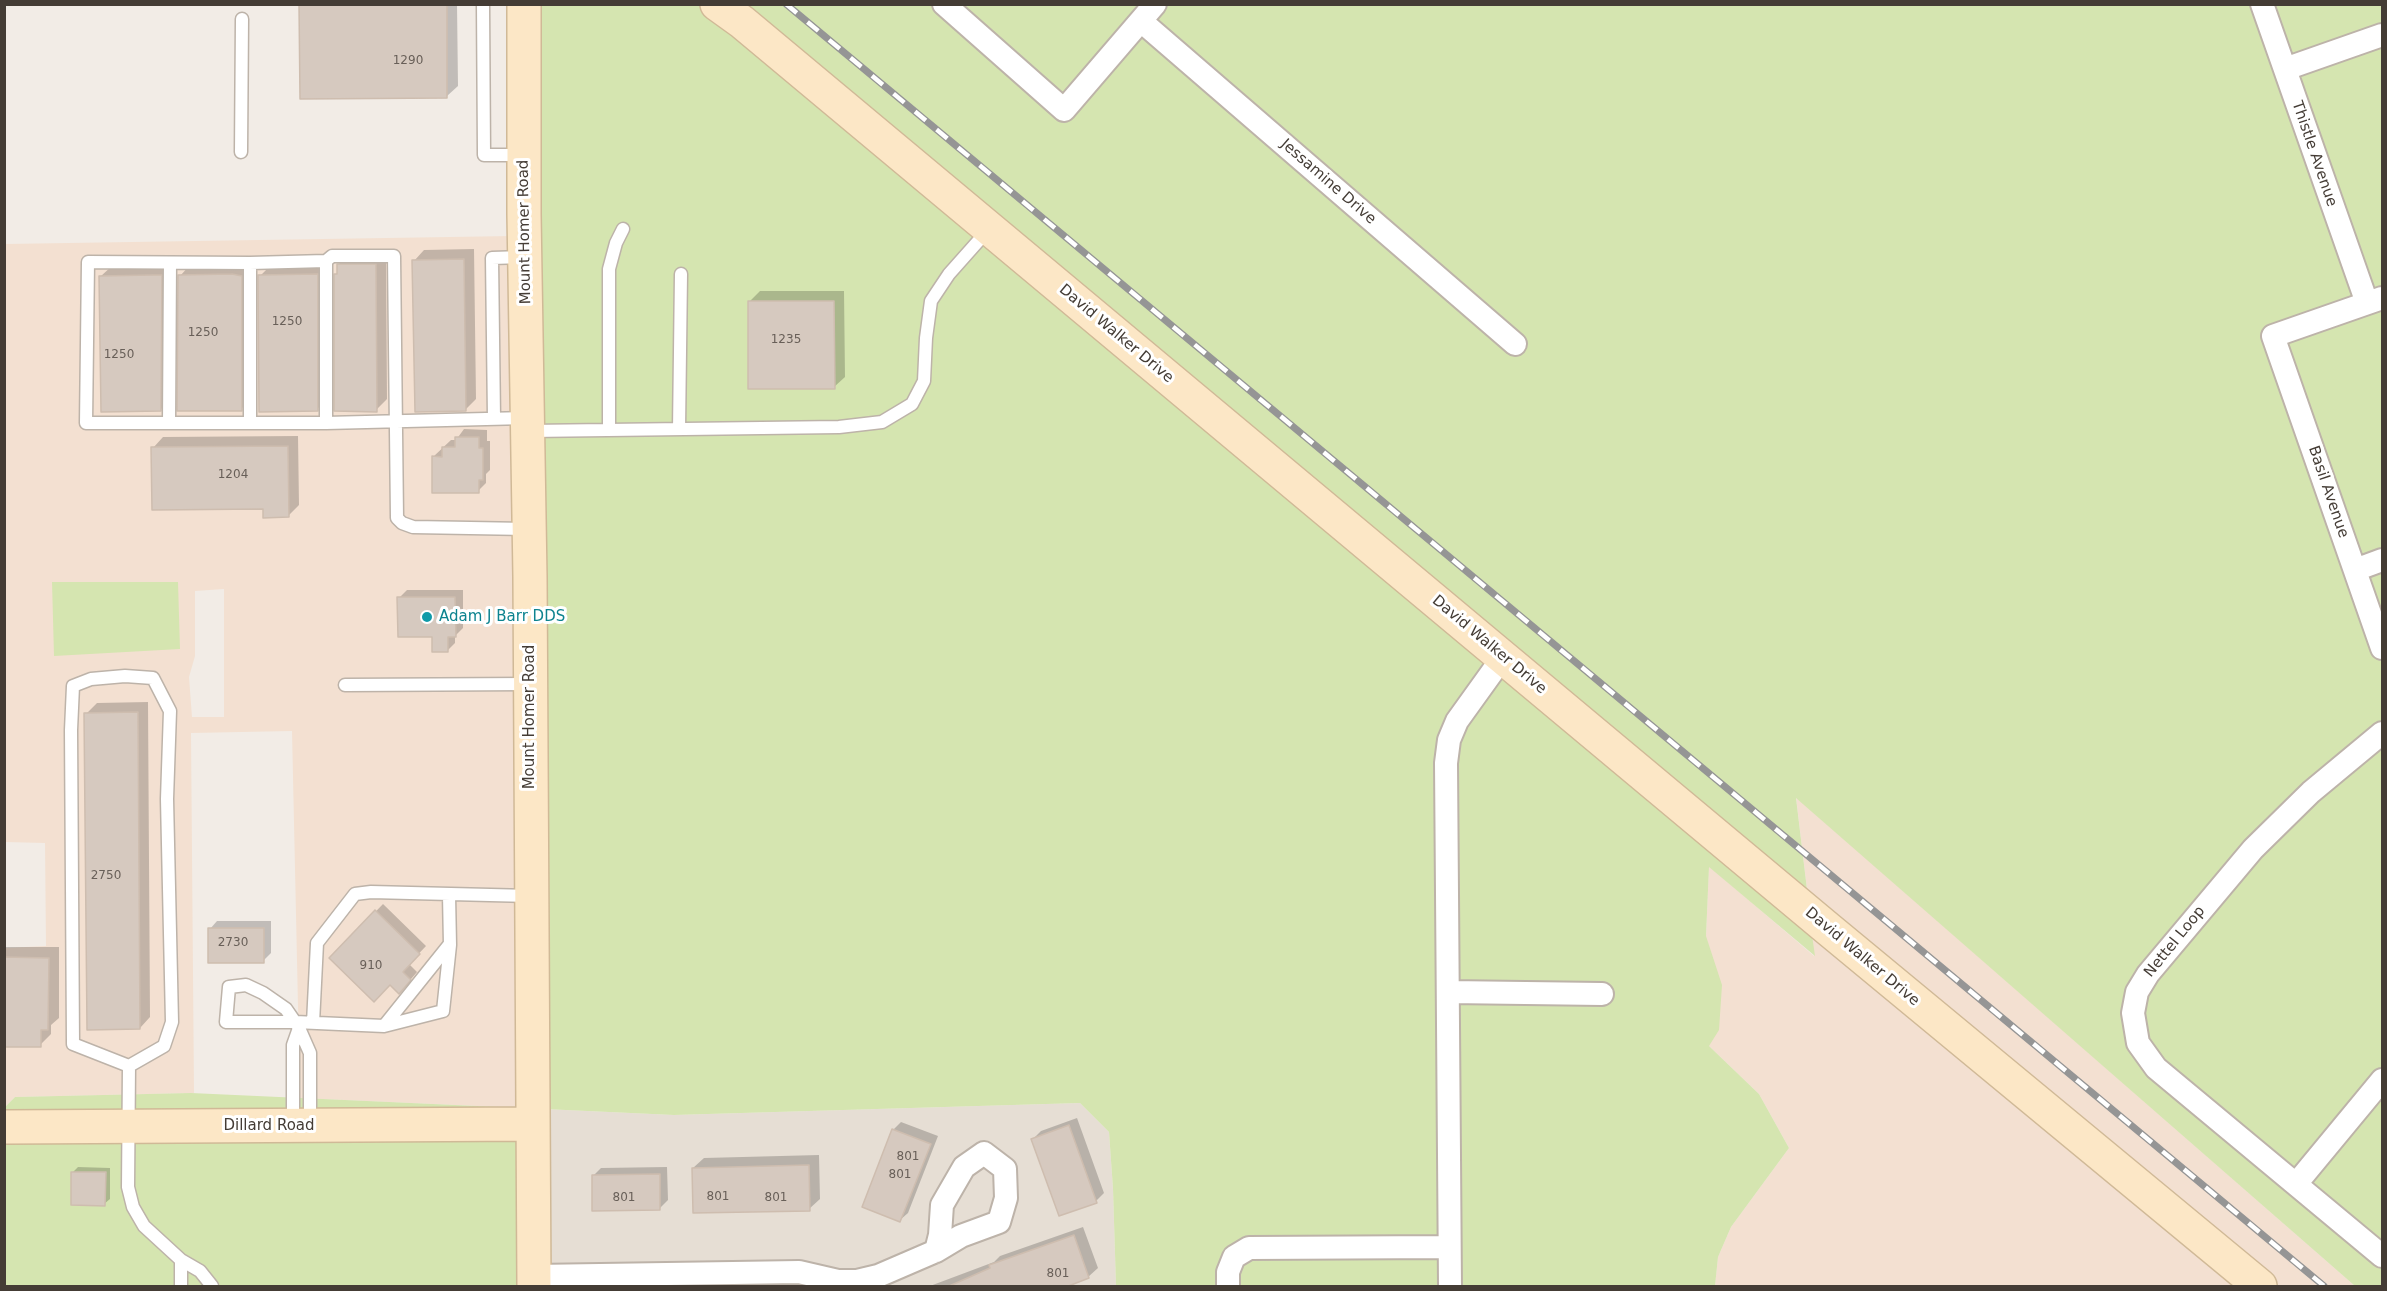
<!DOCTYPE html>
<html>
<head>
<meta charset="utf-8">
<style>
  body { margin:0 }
  #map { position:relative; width:2387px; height:1291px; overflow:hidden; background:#f2ece6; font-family:"DejaVu Sans",sans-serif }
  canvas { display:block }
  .frame { position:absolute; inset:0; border:6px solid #443c35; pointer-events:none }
</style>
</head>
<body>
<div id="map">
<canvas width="2387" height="1291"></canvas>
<div class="frame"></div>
</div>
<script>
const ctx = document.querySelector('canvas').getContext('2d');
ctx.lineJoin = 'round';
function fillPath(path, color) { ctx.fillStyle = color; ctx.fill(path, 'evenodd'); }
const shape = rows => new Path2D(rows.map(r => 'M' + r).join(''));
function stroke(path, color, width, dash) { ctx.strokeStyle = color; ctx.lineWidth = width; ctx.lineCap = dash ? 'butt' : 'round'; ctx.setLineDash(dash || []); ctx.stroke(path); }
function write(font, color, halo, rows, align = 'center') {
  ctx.font = font + ' "DejaVu Sans",sans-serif'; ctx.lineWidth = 6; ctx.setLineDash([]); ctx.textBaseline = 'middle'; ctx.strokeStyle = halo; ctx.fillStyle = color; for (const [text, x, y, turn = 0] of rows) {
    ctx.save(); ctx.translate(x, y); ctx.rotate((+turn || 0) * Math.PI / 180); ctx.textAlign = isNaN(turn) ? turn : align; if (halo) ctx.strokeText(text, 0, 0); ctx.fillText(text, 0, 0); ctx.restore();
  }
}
const residential = shape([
  [1080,1103,1109,1132,1113,1189,1116,1286,546,1286,544,1109,674,1115]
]);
const commercial = shape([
  [513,236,521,1108,300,1098,292,731,191,733,194,1093,15,1097,5,1107,5,948,46,946,45,843,5,842,5,244],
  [224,589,224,717,192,717,189,677,195,656,195,591],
  [1796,797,2355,1286,2277,1286,1808,898],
  [1709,866,1814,956,1811,928,2244,1286,1715,1286,1718,1257,1731,1227,1789,1148,1759,1094,1709,1046,1706,936]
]);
const green = shape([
  [539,5,699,5,735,29,1811,928,1815,956,1709,867,1706,936,1722,985,1719,1030,1709,1046,1759,1094,1789,1148,1731,1227,1718,1257,1715,1286,1116,1286,1113,1189,1109,1132,1080,1103,674,1115,544,1109],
  [735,5,2382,5,2382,1286,2355,1286,1796,798,1808,898],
  [52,582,178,582,180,649,54,656],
  [191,1093,521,1108,5,1118,5,1107,15,1097],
  [521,1134,523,1286,5,1286,4,1137]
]);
const shadow = shape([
  [301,4,457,4,458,86,447,96],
  [474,249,476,399,465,410,414,261,424,250],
  [349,254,386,254,387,399,376,410,336,275,338,272,338,265],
  [328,264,328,399,317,409,260,276,271,265],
  [172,265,171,399,160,410,101,276,112,266],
  [190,265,252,265,252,398,241,409,180,276],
  [760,291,844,291,845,377,834,387,749,302],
  [464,429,487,430,487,441,490,441,490,470,486,474,486,483,478,491,433,457,451,440,456,440],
  [298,436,299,505,288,516,153,448,163,437],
  [407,590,463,590,463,628,455,636,455,643,447,651,399,598],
  [148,702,150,1017,140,1028,86,714,97,703],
  [383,904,426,946,409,964,417,972,406,985,390,983,331,958],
  [217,921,271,921,271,953,263,961,210,929],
  [4,947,59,947,59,1018,51,1025,51,1034,40,1045,4,1045],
  [1077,1118,1104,1193,1096,1201,1033,1139,1041,1131],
  [901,1122,938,1136,908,1213,900,1220,893,1130],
  [819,1155,820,1199,809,1209,693,1168,704,1158],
  [78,1167,110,1168,110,1199,104,1204,73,1172],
  [667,1167,668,1200,660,1208,593,1176,601,1168],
  [1083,1227,1098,1268,1088,1277,1062,1286,930,1286,994,1262,1000,1256]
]);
const building = shape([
  [299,4,447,4,447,98,300,99,299,4],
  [464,259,466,411,415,412,412,260,464,259],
  [337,264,376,264,377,412,334,411,334,274,337,274,337,264],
  [232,274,242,276,242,411,177,411,178,275,232,274],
  [318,274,318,411,259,412,258,275,318,274],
  [153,275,162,275,161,411,101,412,99,276,153,275],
  [748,301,834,301,835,389,748,389,748,301],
  [455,437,479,437,479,448,483,448,483,480,479,480,479,493,432,493,432,456,442,457,442,447,455,447,455,437],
  [288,446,289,517,263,518,263,509,152,510,151,447,288,446],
  [397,597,455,597,456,637,448,637,448,652,432,652,432,637,398,637,397,597],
  [138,712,140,1029,87,1030,84,713,138,712],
  [375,910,420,954,403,972,411,980,399,994,390,985,374,1002,329,958,375,910],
  [208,928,264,928,264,963,208,963,208,928],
  [4,957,49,958,48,1030,41,1030,41,1047,4,1047,4,957],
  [1069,1125,1097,1203,1059,1216,1031,1139,1069,1125],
  [892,1129,931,1144,900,1222,862,1207,892,1129],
  [809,1165,810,1211,693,1213,692,1168,809,1165],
  [71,1172,106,1172,105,1206,71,1205,71,1172],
  [660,1174,660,1210,592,1211,592,1175,660,1174],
  [1074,1235,1089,1278,1066,1287,947,1287,990,1268,989,1265,1074,1235]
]);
const lane = shape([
  [483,4,484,155,524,155],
  [241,152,242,19],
  [326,261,326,423,86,423,88,262,250,263,326,261],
  [326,261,332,256,394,256,397,518,402,523,413,527,527,529],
  [250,263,250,423],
  [494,419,492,258,523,257],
  [169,423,170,263],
  [326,423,526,418],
  [679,429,681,274],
  [609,430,609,269,616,243,623,229],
  [530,431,839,427,882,422,912,404,924,381,926,338,931,301,949,274,989,229],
  [345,685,529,684],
  [313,1023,317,943,355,894,371,892,530,896],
  [384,1026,449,945],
  [129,1066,73,1044,71,730,73,686,91,679,125,676,153,678,170,711,167,799,172,1022,164,1046,129,1066,128,1187,133,1207,144,1226,181,1260,181,1286],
  [310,1124,310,1053,299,1028,295,1022,286,1009,263,993,246,985,229,987,226,1022,295,1022,384,1026,443,1011,450,945,449,895],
  [293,1125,293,1045,299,1028],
  [181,1260,200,1271,212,1286]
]);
const street = shape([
  [944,4,1064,110,1155,4],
  [2262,4,2367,303],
  [1141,21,1515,344],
  [2285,69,2382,35],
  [2382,298,2273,336,2382,648],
  [2355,570,2382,560],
  [2382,733,2311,792,2253,849,2148,974,2137,992,2133,1013,2138,1043,2156,1068,2382,1256],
  [1449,992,1602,994],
  [2296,1184,2382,1080],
  [534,1276,799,1272,838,1281,857,1281,878,1276,936,1251,961,1236,999,1222,1006,1198,1005,1169,984,1153,964,1167,942,1205,940,1235,936,1251],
  [1228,1286,1228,1272,1234,1257,1249,1248,1449,1247],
  [1450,1286,1446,763,1449,740,1457,721,1503,657]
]);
const secondary = shape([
  [524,4,524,214,530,577,534,1286],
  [717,4,742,22,1827,928,2260,1286],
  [4,1127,533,1124]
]);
const rail = shape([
  [786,4,2324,1286]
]);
const markers = [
  [427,617,6,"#0f9aa8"]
];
const numberNames = [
  ["1290",408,61],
  ["1250",287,322],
  ["1250",203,333],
  ["1235",786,340],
  ["1250",119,355],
  ["1204",233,475],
  ["2750",106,876],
  ["2730",233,943],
  ["910",371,966],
  ["801",908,1157],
  ["801",900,1175],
  ["801",718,1197],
  ["801",624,1198],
  ["801",776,1198],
  ["801",1058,1274]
];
const streetNames = [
  ["Thistle Avenue",2314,154,71],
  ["Jessamine Drive",1328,182,41],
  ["Mount Homer Road",525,232,-91],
  ["David Walker Drive",1116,334,40],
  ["Basil Avenue",2328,492,71],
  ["David Walker Drive",1489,645,40],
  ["Mount Homer Road",530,717,-90],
  ["Nettel Loop",2175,942,-51],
  ["David Walker Drive",1862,957,40],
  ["Dillard Road",269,1126]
];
const cultureNames = [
  ["Adam J Barr DDS",439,617]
];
fillPath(residential, '#e6ded4');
fillPath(commercial, '#f3e0d1');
fillPath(green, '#d5e5b0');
fillPath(shadow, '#0003');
fillPath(building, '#d6c9bf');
stroke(building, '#cebdaf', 1.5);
stroke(lane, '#bdb3a9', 15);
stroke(street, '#bdb3a9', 26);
stroke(secondary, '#d0b997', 36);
stroke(lane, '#fff', 12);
stroke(street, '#fff', 22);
stroke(secondary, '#fce7c6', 33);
stroke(rail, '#959595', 7);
stroke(rail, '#fff', 4.5, [14]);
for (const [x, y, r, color] of markers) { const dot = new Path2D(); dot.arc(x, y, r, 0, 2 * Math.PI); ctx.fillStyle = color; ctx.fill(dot); stroke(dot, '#fff', 2); }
write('12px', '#685f58', null, numberNames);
write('15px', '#443c35', '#fff', streetNames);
write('15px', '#0d838f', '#fff', cultureNames, 'left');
</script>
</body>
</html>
